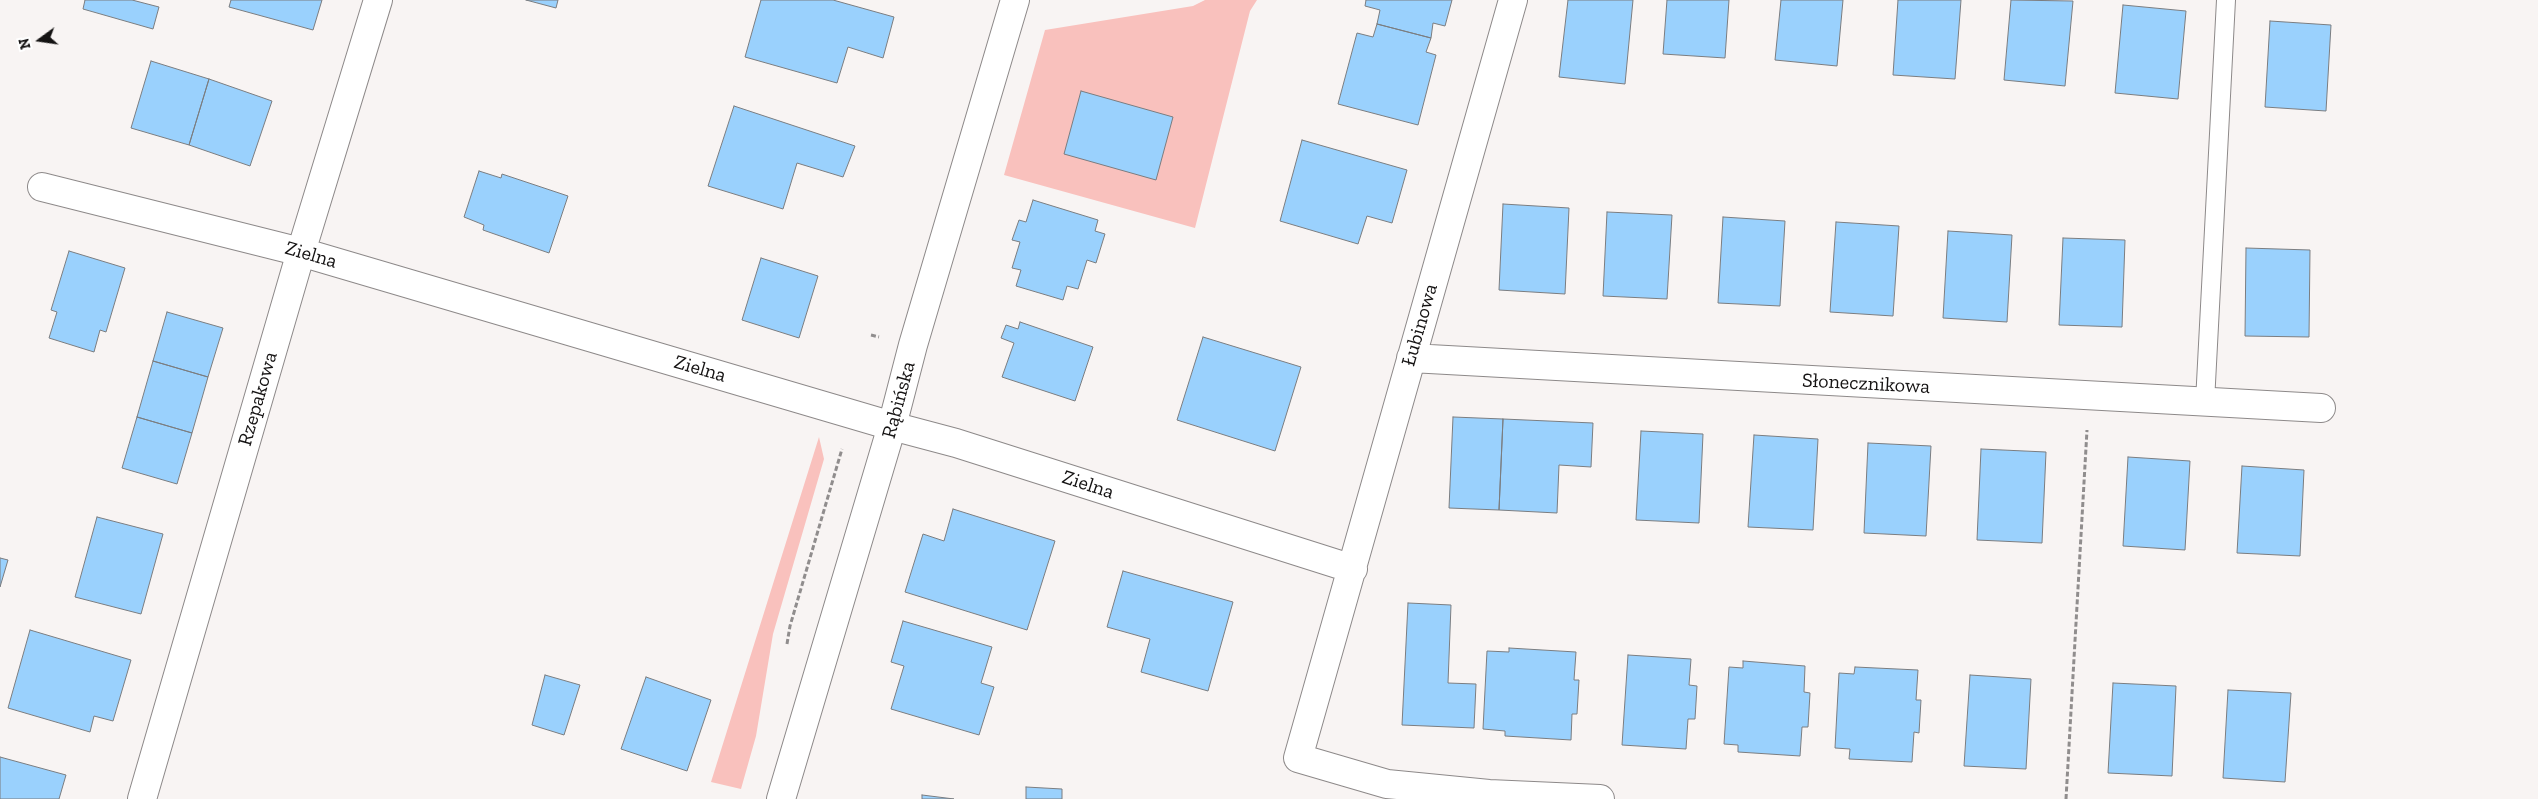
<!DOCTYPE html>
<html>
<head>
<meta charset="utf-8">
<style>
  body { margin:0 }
  #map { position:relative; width:2538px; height:799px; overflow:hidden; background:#f8f4f3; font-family:"Zilla Slab",serif }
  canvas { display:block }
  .north { position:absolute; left:15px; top:15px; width:50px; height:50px; -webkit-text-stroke:4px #fff; paint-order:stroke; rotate:256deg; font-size:14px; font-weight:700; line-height:20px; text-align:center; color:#151313 }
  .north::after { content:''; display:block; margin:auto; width:18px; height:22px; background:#151313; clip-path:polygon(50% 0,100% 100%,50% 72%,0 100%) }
</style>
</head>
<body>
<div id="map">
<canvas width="2538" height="799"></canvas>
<div class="north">N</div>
</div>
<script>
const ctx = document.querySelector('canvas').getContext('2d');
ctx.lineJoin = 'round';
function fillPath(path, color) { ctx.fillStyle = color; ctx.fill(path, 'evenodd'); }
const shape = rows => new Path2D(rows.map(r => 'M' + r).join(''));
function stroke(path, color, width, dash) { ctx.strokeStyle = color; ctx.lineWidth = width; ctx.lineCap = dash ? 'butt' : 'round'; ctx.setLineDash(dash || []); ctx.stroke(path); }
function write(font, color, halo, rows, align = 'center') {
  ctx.font = font + ' "Zilla Slab",serif'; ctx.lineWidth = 5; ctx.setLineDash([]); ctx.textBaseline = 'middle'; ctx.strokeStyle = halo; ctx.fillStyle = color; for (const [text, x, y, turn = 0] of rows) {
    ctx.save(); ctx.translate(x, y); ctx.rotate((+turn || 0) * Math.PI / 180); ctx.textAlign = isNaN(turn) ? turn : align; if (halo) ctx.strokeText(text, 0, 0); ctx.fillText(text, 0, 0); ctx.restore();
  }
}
const green = shape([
  [1205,0,1257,0,1250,11,1195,228,1004,175,1045,30,1193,6],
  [819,437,824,459,773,634,756,736,741,789,711,782]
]);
const building = shape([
  [85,0,132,0,159,7,153,29,83,9,85,0],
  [231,0,322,0,313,30,229,7,231,0],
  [526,0,558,0,556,8,526,0],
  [761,0,833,0,894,17,883,58,848,47,837,83,745,57,761,0],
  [1366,0,1452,0,1445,26,1433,23,1431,38,1377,24,1380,10,1365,6,1366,0],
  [1568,0,1633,0,1625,84,1559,77,1568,0],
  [1667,0,1729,0,1725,58,1663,54,1667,0],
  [1781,0,1843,0,1837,66,1775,60,1781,0],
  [1898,0,1961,0,1955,79,1893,75,1898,0],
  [2011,0,2073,1,2065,86,2004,80,2011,0],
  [2123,5,2186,11,2178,99,2115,93,2123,5],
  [2270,21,2331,25,2326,111,2265,107,2270,21],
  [1377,24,1431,38,1426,52,1436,55,1418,125,1338,104,1357,33,1373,37,1377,24],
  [151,61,209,79,189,145,131,128,151,61],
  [209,79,272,101,250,166,189,145,209,79],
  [1081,91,1173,117,1156,180,1064,154,1081,91],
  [734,106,855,146,843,177,797,163,783,209,708,186,734,106],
  [1302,140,1407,170,1392,223,1367,216,1358,244,1280,221,1302,140],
  [479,171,501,178,502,174,568,196,549,253,483,230,484,225,464,217,479,171],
  [1033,200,1098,220,1095,231,1105,234,1096,263,1087,260,1078,289,1067,286,1063,300,1016,286,1021,270,1012,268,1020,242,1012,240,1019,220,1026,222,1033,200],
  [1503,204,1569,208,1565,294,1499,290,1503,204],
  [1607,212,1672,215,1667,299,1603,296,1607,212],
  [1723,217,1785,221,1780,306,1718,303,1723,217],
  [1836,222,1899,226,1893,316,1830,312,1836,222],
  [1948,231,2012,235,2007,322,1943,318,1948,231],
  [2063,238,2125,240,2122,327,2059,325,2063,238],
  [2246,248,2310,250,2309,337,2245,336,2246,248],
  [69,251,125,268,106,332,100,330,94,352,49,338,57,312,51,310,69,251],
  [761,258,818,276,799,338,742,320,761,258],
  [167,312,223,328,208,377,153,361,167,312],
  [1020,322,1093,347,1075,401,1002,377,1014,343,1001,338,1006,325,1018,329,1020,322],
  [1203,337,1301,367,1275,451,1177,420,1203,337],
  [153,361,208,377,192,433,137,417,153,361],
  [137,417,192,433,177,484,122,468,137,417],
  [1453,417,1503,419,1499,510,1449,508,1453,417],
  [1503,419,1593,423,1591,467,1559,465,1557,513,1499,510,1503,419],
  [1641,431,1703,434,1699,523,1636,520,1641,431],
  [1754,435,1818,439,1813,530,1748,527,1754,435],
  [1868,443,1931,446,1926,536,1864,533,1868,443],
  [1981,449,2046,452,2042,543,1977,540,1981,449],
  [2128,457,2190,461,2185,550,2123,546,2128,457],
  [2242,466,2304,470,2300,556,2237,553,2242,466],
  [953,509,1055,541,1027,630,905,592,923,534,944,541,953,509],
  [97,517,163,534,141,614,75,597,97,517],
  [0,558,8,560,0,587,0,558],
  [1123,571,1233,602,1208,691,1141,672,1150,639,1107,627,1123,571],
  [1408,603,1451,605,1448,683,1476,684,1474,728,1402,725,1408,603],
  [903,621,992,647,981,683,994,687,979,735,891,709,904,666,891,662,903,621],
  [30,630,131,660,113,721,94,716,90,732,8,708,30,630],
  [1509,648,1576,652,1574,680,1579,680,1577,714,1572,714,1571,740,1505,736,1505,731,1483,729,1487,651,1509,652,1509,648],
  [1628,655,1691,659,1689,685,1697,686,1695,719,1688,719,1686,749,1622,745,1628,655],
  [1743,661,1805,666,1804,692,1810,693,1808,727,1802,727,1800,756,1738,752,1738,745,1724,744,1729,667,1743,668,1743,661],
  [1855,667,1918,670,1916,700,1921,700,1919,733,1914,732,1912,762,1849,759,1850,749,1835,748,1839,673,1854,674,1855,667],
  [545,675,580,685,564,735,532,725,545,675],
  [1970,675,2031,679,2026,769,1964,766,1970,675],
  [646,677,711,700,687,771,621,749,646,677],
  [2113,683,2176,686,2172,776,2108,773,2113,683],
  [2228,690,2291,693,2285,782,2223,778,2228,690],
  [0,757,66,775,59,799,0,799,0,757],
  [1026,787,1062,789,1062,799,1026,799,1026,787],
  [922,795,954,799,922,799,922,795]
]);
const path = shape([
  [871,335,879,337],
  [787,644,790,626,842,449],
  [2066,799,2087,430]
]);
const service = shape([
  [2205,402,2226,0]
]);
const minor = shape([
  [1513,0,1298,758,1387,784,1489,794,1600,799],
  [42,187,301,252,892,426,956,443,1353,569],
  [1411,358,2321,408],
  [142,799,301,252,378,0]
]);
const tertiary = shape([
  [781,799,892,426,913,345,1015,0]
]);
const streetNames = [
  ["Zielna",311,255,16],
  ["Łubinowa",1420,325,-74],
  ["Zielna",700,369,16],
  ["Słonecznikowa",1866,384,3],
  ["Rzepakowa",258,399,-74],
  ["Rąbińska",899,400,-75],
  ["Zielna",1088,485,18]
];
fillPath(green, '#f9c1bd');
fillPath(building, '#9ad1fd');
stroke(building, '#7b7d80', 1);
stroke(service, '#8d8989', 20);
stroke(minor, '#8d8989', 30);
stroke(tertiary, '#8d8989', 30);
stroke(path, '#908d8d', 3, [5, 2.5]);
stroke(service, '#fff', 18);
stroke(minor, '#fff', 28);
stroke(tertiary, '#fff', 28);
write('20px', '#151313', '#fff', streetNames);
</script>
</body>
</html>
